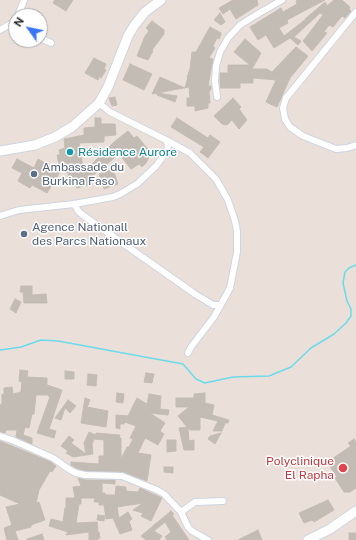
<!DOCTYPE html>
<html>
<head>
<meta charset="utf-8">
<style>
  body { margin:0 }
  #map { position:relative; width:356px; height:540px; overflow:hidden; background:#eae0d9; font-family:"Public Sans",sans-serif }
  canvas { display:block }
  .north { position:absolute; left:8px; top:8px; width:40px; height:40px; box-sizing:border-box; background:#fff; border:1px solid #a9a9a9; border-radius:50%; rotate:303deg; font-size:11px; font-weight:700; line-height:16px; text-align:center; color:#272727 }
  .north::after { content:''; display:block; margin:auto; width:14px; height:18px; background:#3a75f5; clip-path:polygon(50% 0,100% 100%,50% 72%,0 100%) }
</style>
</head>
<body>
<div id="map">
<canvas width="356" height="540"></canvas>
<div class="north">N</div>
</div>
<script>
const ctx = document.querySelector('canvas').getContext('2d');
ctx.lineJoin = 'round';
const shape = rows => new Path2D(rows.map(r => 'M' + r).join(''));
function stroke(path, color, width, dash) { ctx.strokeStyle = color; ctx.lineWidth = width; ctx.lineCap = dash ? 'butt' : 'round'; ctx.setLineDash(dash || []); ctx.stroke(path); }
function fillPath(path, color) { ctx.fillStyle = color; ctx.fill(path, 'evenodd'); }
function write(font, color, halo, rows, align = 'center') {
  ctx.font = font + ' "Public Sans",sans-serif'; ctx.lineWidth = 3; ctx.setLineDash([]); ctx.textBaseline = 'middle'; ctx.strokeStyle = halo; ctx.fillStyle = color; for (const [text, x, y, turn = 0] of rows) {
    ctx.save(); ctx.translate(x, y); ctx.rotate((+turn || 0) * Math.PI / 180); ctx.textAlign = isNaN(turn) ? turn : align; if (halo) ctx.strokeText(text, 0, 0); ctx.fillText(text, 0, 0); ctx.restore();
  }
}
const stream = shape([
  [0,350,21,347,41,340,58,341,183,364,196,379,205,383,233,377,269,376,291,367,311,348,334,334,346,323,351,316,351,309,347,301,343,283,345,272,349,268,356,265]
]);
const building = shape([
  [55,0,73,0,66,11,53,3,55,0],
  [233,0,257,0,258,5,236,19,230,9,223,14,219,8,233,0],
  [298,0,325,0,287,20,288,23,279,28,284,36,306,19,305,19,325,2,327,6,334,0,342,0,350,7,349,9,351,11,345,18,342,16,333,27,329,25,324,32,327,33,312,51,303,41,323,15,320,13,294,37,301,41,298,45,290,38,274,48,266,35,258,40,250,27,281,8,283,12,297,4,296,1,298,0],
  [220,13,225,22,221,25,214,20,220,13],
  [152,21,164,30,164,34,152,50,153,51,148,60,137,56,145,36,149,31,146,28,152,21],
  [210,27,221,33,221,35,219,39,217,38,213,46,215,48,209,58,213,59,208,86,211,86,211,89,209,92,210,103,208,103,208,108,195,111,195,106,187,106,187,98,190,98,189,87,152,94,160,77,185,88,188,77,187,77,190,69,192,52,196,52,210,27],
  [245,39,261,53,252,69,267,69,272,72,296,47,308,56,290,78,277,107,266,102,276,80,253,78,253,83,240,83,240,88,220,88,220,73,228,73,228,65,250,65,234,52,245,39],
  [94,58,106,64,104,69,106,70,101,78,99,77,98,80,85,73,94,58],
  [130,64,152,74,144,90,123,80,130,64],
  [157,93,177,96,175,102,157,95,157,93],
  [115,97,117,105,112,106,109,98,115,97],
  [233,98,241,107,239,109,247,120,239,129,232,120,227,125,222,124,214,116,233,98],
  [95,118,101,118,101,124,115,124,116,135,104,136,104,142,79,143,83,167,92,164,114,142,128,131,134,138,137,136,151,153,146,163,142,167,139,164,131,169,119,154,90,178,92,184,77,188,75,185,71,186,66,165,60,172,57,155,60,155,59,150,65,148,64,139,84,135,84,128,95,127,95,118],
  [177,118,208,138,210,135,220,142,208,158,200,152,204,147,171,127,177,118],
  [17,159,34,168,38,159,60,172,47,193,32,185,30,188,18,181,22,173,12,168,17,159],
  [113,169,118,184,104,189,99,174,113,169],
  [21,286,32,286,32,295,46,294,47,303,24,303,23,292,20,292,21,286],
  [15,299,21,302,16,313,10,309,15,299],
  [20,370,28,371,27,377,47,378,47,385,62,390,49,429,56,431,54,438,37,433,50,397,48,396,49,395,36,395,34,414,32,414,29,428,25,427,23,435,32,438,32,444,16,437,17,430,6,430,5,433,0,432,0,404,2,405,2,394,4,395,4,388,12,387,13,394,21,392,22,382,19,381,20,370],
  [65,371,74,372,74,379,65,379,65,371],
  [146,373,154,374,152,383,144,382,146,373],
  [88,374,97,375,96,386,87,385,88,374],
  [117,393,124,394,123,403,116,402,117,393],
  [205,393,205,403,214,405,212,415,229,420,228,423,225,423,222,431,213,431,218,421,200,417,200,430,190,430,188,428,189,441,194,440,194,450,184,450,179,428,187,427,178,416,189,407,176,407,176,398,194,398,194,394,205,393],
  [149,394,161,396,160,409,169,410,168,415,150,413,165,423,160,431,164,434,158,445,145,438,138,453,151,455,147,481,123,472,86,471,78,469,71,465,71,462,99,464,99,456,104,456,104,440,94,439,92,444,93,454,73,457,66,453,68,451,61,446,69,436,74,440,71,443,86,454,84,443,89,432,96,435,96,433,120,435,119,438,121,438,121,459,127,447,129,447,133,439,130,438,136,426,125,422,124,424,120,424,120,429,116,428,116,415,128,416,137,398,147,404,149,394],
  [85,398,90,400,87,407,108,411,106,427,81,423,85,398],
  [68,400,76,406,70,413,65,408,61,420,55,418,68,400],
  [221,433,215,444,208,439,210,436,221,433],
  [354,439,356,442,356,488,350,492,344,492,335,478,337,477,329,465,334,462,332,459,351,446,348,443,354,439],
  [167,440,176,440,176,451,167,452,167,440],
  [0,441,51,462,56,466,52,472,50,471,39,490,36,503,39,502,45,520,31,525,31,527,15,531,18,540,7,540,4,528,12,525,6,507,20,504,0,495,0,441],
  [164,467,173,467,173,473,164,472,164,467],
  [78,478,85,480,115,480,115,484,102,483,102,493,105,493,105,495,115,495,116,486,126,487,126,491,138,492,140,488,162,498,151,521,141,516,143,513,133,510,143,503,117,507,119,518,128,512,132,519,129,521,132,530,120,534,113,518,106,519,104,505,99,505,99,502,94,502,95,498,81,498,81,504,79,504,76,523,97,522,98,532,99,532,100,538,98,538,98,540,89,540,89,532,66,535,68,532,49,526,51,519,63,522,65,508,66,508,66,498,75,498,73,487,81,486,78,478],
  [328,500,334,510,314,522,312,520,304,523,299,513,328,500],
  [171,511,174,514,172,515,189,540,167,540,165,537,171,532,165,522,154,531,162,536,159,540,146,540,141,536,171,511],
  [98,515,105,516,104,521,97,520,98,515],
  [258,530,262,540,238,540,258,530],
  [349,533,356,533,356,540,349,540,349,533],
  [42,534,44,540,27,540,27,539,42,534]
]);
const street = shape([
  [356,12,291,92,286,98,283,108,285,119,290,127,303,136,336,149,347,148,356,145],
  [18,16,24,0],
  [0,30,14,22,16,19],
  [40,38,51,43],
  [217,97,215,81,216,66,220,52,228,38,240,25,256,15,282,0],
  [166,140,190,153,216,179,228,200,235,221,237,231,237,252,230,288,214,317,191,347,188,353],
  [74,204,79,212,84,216,195,294,213,305,220,305],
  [0,216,19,210,74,204,113,197,120,194,137,184,156,166,167,151,168,145,166,140,110,112,99,103],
  [0,436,12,440,53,458,70,470,76,473,85,475,122,476,157,490,164,494,181,512,188,527,192,531,208,540],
  [181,512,195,502,223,501]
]);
const secondary = shape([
  [0,151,35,145,55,137,72,127,99,103,108,87,128,36,134,26,145,12,161,0],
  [308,540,330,529,356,511]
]);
const markers = [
  [70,152,4,"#0f9aa8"],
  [34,174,4,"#5c6f8a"],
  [24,234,4,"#5c6f8a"],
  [343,468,5,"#e0444e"]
];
const cultureNames = [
  ["Résidence Aurore",78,152]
];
const serviceNames = [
  ["Ambassade du",42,167],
  ["Burkina Faso",42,181],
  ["Agence Nationall",32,227],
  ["des Parcs Nationaux",32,241]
];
const healthNames = [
  ["Polyclinique",334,461],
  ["El Rapha",334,475]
];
stroke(stream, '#6cdaeb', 1.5);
fillPath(building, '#c2bcb5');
stroke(building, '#c5bcb3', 1);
stroke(street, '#ced4e0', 8);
stroke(secondary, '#ced4e0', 11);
stroke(street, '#fff', 6);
stroke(secondary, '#fff', 9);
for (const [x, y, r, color] of markers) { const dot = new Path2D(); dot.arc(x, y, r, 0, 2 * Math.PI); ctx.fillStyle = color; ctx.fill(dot); stroke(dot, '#fff', 1.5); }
write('12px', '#0d838f', '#fff', cultureNames, 'left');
write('12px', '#4e5e75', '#fff', serviceNames, 'left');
write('12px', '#be3a42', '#fff', healthNames, 'right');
</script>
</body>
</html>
